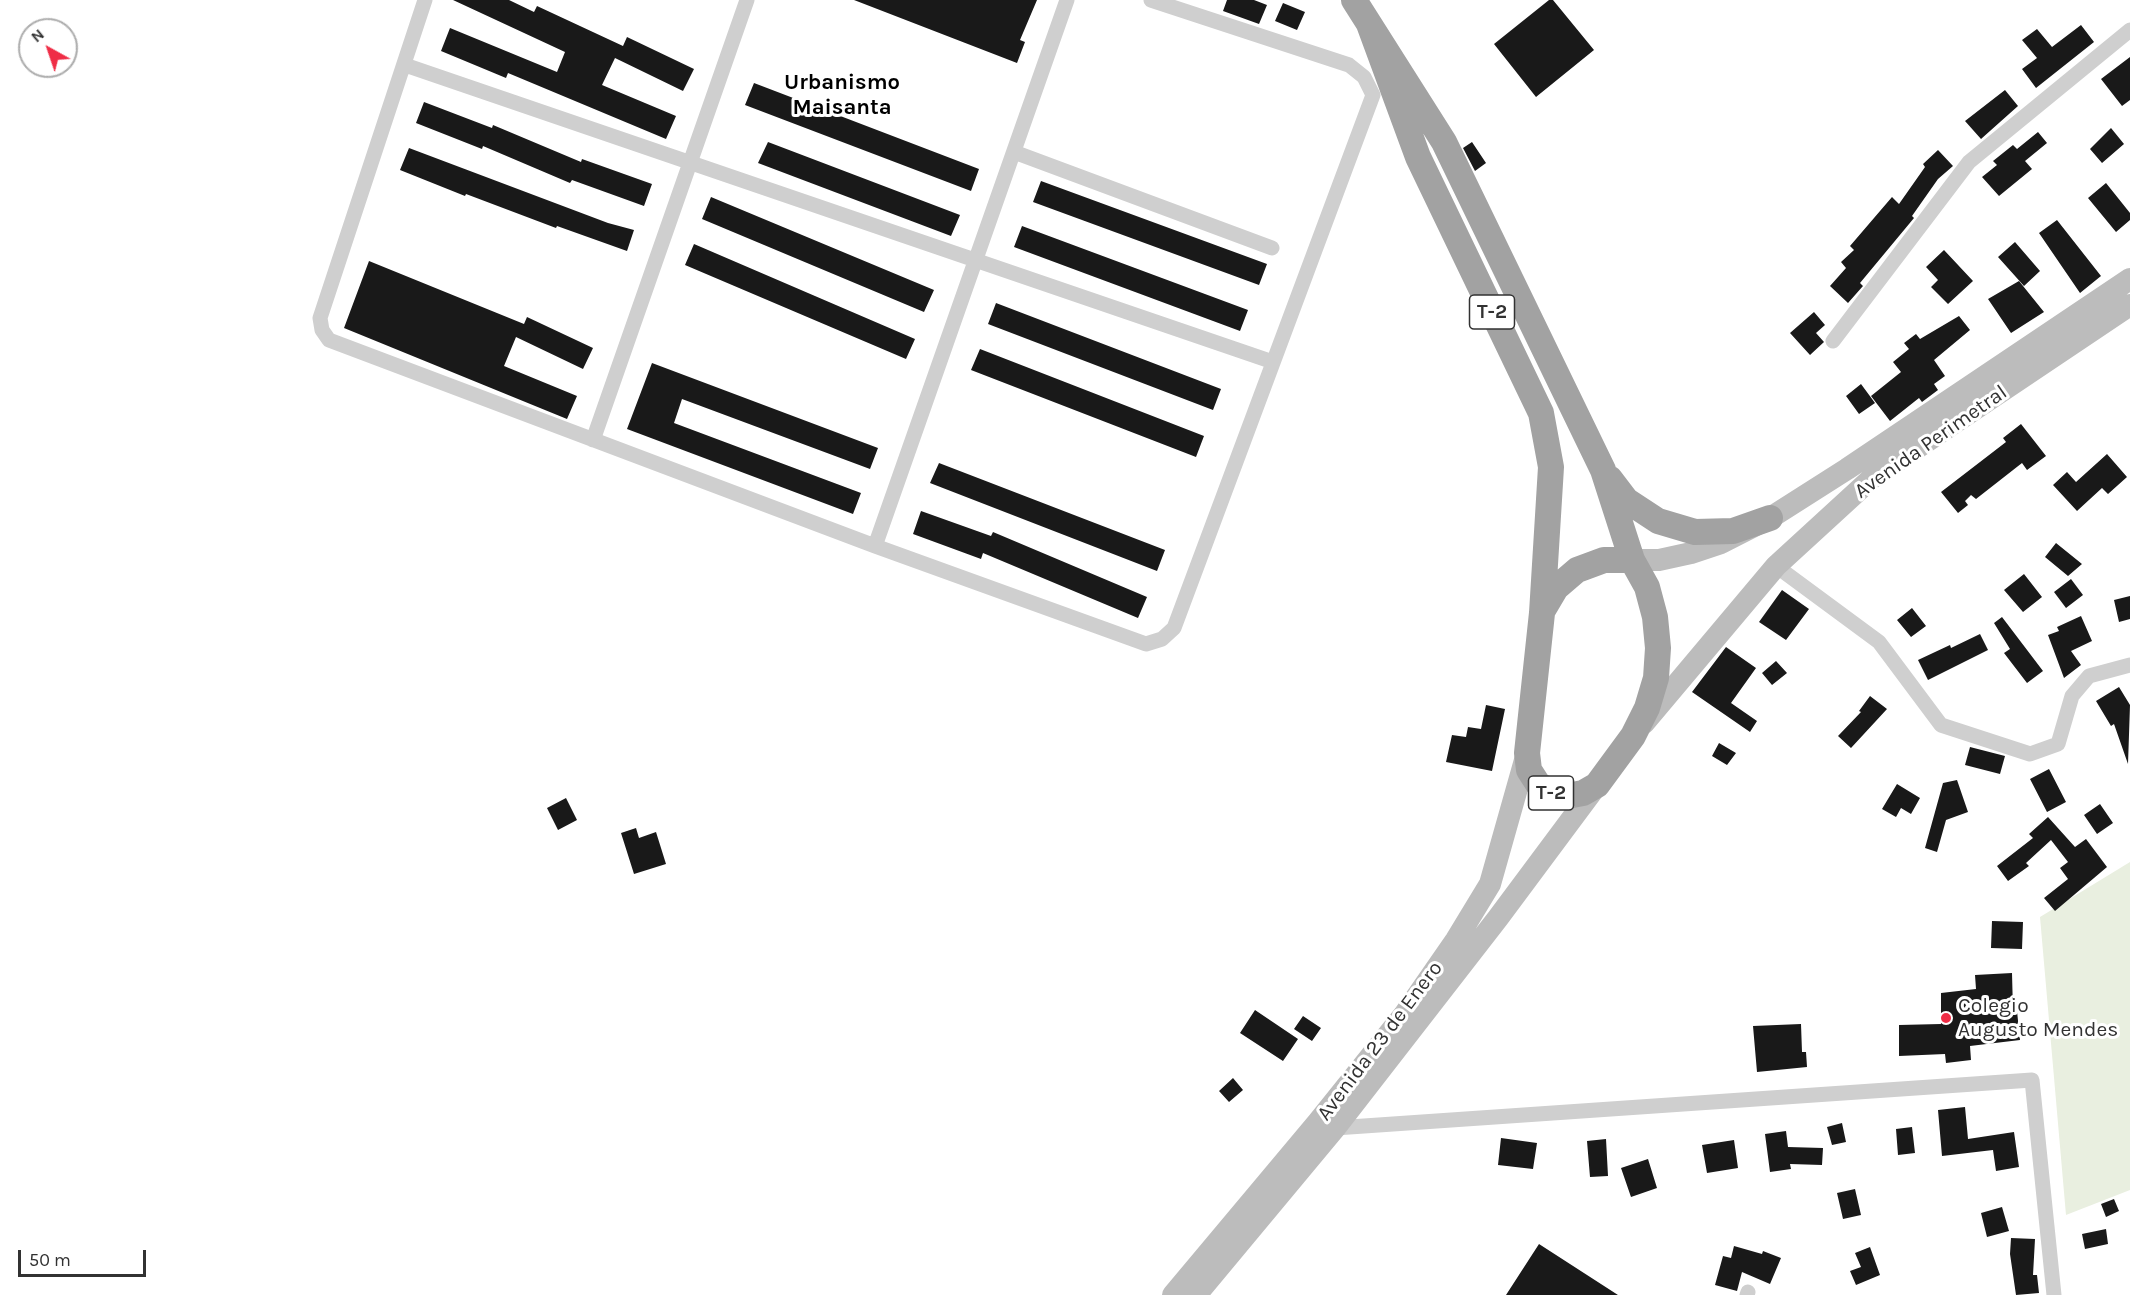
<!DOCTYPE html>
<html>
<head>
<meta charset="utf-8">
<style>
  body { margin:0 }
  #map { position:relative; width:2130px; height:1295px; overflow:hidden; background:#fff; font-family:Karla,sans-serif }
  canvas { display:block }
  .north { position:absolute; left:18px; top:18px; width:60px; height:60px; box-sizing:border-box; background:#fff; border:2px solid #adadad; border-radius:50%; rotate:320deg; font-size:16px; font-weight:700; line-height:24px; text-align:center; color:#323232 }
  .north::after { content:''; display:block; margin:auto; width:21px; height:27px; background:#ef2d46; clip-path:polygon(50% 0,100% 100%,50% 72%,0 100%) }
  .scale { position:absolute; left:18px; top:1250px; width:128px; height:27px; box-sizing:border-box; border:3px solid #323232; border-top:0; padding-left:8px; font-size:18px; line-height:21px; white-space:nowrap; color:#323232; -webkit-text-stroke:4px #fff; paint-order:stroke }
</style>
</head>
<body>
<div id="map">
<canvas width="2130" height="1295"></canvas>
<div class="north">N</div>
<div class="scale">50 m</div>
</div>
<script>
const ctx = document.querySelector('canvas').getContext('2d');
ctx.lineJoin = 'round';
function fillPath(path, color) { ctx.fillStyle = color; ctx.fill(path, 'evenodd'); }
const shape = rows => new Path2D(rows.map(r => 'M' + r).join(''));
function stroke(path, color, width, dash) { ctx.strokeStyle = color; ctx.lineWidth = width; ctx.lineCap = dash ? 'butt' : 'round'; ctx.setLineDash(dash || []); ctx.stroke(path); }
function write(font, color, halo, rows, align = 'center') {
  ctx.font = font + ' Karla,sans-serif'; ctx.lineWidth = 6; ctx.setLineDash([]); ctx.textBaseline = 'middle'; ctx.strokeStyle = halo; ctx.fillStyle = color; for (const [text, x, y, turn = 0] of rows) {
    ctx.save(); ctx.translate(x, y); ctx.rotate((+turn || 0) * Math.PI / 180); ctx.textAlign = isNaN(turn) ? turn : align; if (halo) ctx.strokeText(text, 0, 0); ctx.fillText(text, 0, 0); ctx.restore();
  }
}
const green = shape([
  [2130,862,2130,1190,2066,1215,2040,917]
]);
const building = shape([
  [453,0,509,0,534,12,537,6,623,46,627,37,694,69,683,91,615,58,602,85,676,116,666,139,508,73,506,78,441,51,450,28,557,72,565,52],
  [854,0,1037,0,1020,40,1025,42,1017,63],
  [1227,0,1254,0,1267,5,1259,24,1223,11],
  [1549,0,1553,0,1594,50,1536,97,1494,44],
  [1283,3,1305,12,1297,30,1275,21],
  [2081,25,2094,42,2036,88,2022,69,2037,58,2022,40,2037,29,2052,47],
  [2130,57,2130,100,2122,106,2101,79],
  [754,83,979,169,971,191,745,105],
  [2005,90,2018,106,1981,139,1965,121],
  [424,102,492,128,493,125,581,162,582,159,652,184,644,206,572,180,570,183,483,146,482,149,416,123],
  [2111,128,2124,144,2102,163,2090,149],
  [2038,132,2047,143,2025,161,2032,169,1999,196,1982,177,1997,165,1993,161,2013,145,2017,149],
  [768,142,960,215,951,236,758,163],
  [1472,142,1486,163,1475,171,1463,148],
  [409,148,608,223,634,230,627,251,557,226,556,228,466,194,465,196,400,170],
  [1938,150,1953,166,1938,179,1912,216,1914,218,1860,283,1863,286,1848,303,1830,286,1846,268,1841,262,1854,250,1850,246,1892,197,1899,204,1925,167,1923,164],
  [1041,181,1267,264,1259,285,1033,202],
  [2106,183,2130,213,2130,220,2116,232,2088,198],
  [711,197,934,290,924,312,702,219],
  [2057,220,2101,276,2080,293,2039,233],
  [1022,226,1248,310,1240,331,1014,247],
  [2015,242,2040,271,2024,286,1998,257],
  [694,244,915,339,906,359,685,265],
  [1944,250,1973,281,1948,304,1931,287,1938,280,1926,267],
  [369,261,524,324,527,317,593,348,583,369,516,337,504,366,577,396,567,419,344,328],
  [2019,281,2044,312,2011,333,1988,299],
  [996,303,1221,389,1213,410,988,324],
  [1814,312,1825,325,1816,333,1824,342,1810,355,1790,333],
  [1959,316,1970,330,1934,360,1945,376,1934,384,1938,390,1922,402,1919,398,1890,421,1871,396,1901,372,1893,362,1909,349,1904,343,1916,334,1920,339],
  [980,349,1204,436,1196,457,971,370],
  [652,363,878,448,870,469,682,399,674,423,861,493,853,514,627,429],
  [1861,384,1875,403,1859,414,1846,396],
  [2021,424,2046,456,2027,470,2022,463,1976,499,1971,495,1965,501,1968,505,1958,513,1941,492,2006,442,2003,438],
  [2107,454,2127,477,2108,494,2102,488,2077,511,2053,485,2067,472,2076,482],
  [939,463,1165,550,1157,571,930,483],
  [921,511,991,536,993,532,1147,597,1138,618,983,553,981,559,913,534],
  [2056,543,2082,564,2068,576,2045,557],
  [2024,574,2042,597,2023,612,2004,590],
  [2071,579,2083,595,2066,608,2054,592],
  [1782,590,1809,609,1786,640,1759,622],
  [2130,596,2130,619,2119,622,2114,600],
  [1912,608,1926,626,1911,637,1897,620],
  [2081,616,2092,641,2071,651,2081,665,2064,678,2048,635,2059,631,2057,627],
  [2002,617,2043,671,2027,683,2004,653,2010,649,1994,623],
  [1980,634,1988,650,1928,680,1918,660,1950,645,1951,648],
  [1726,647,1756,668,1731,703,1757,721,1750,732,1692,692],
  [1776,661,1787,673,1772,685,1762,673],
  [2119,687,2130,705,2128,764,2114,724,2111,726,2096,701],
  [1870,696,1887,709,1851,748,1838,736,1861,712,1859,711],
  [1486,705,1505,709,1492,771,1446,762,1452,735,1466,737,1468,727,1481,729],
  [1719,743,1736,753,1727,765,1712,756],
  [1970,747,2005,756,2000,774,1965,765],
  [2049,769,2066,802,2047,812,2030,779],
  [1957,780,1968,812,1946,820,1937,852,1925,848,1943,783],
  [1897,784,1920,798,1911,814,1901,808,1896,817,1882,809],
  [566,798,577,820,558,830,547,808],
  [2100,804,2113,823,2097,834,2084,815],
  [2048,817,2075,847,2086,839,2107,867,2055,911,2044,898,2068,879,2060,868,2068,862,2051,840,2026,863,2029,866,2008,881,1997,866,2033,838,2029,834],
  [636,828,639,838,656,832,666,864,634,874,621,833],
  [1992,921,2023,922,2022,949,1991,948],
  [2012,973,2013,1011,2017,1011,2020,1040,1970,1046,1971,1060,1946,1063,1945,1054,1899,1056,1899,1025,1941,1024,1941,993,1976,989,1975,975],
  [1255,1010,1298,1039,1283,1061,1240,1033],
  [1303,1016,1321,1028,1312,1041,1294,1029],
  [1801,1024,1802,1052,1806,1052,1807,1067,1757,1072,1753,1026],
  [1233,1078,1243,1090,1229,1102,1219,1091],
  [1965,1107,1968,1139,2014,1132,2019,1167,1996,1171,1993,1150,1942,1156,1938,1110],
  [1842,1123,1846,1142,1832,1145,1827,1127],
  [1912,1127,1915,1153,1898,1155,1896,1129],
  [1786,1131,1788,1147,1823,1148,1822,1165,1790,1164,1791,1169,1770,1172,1765,1134],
  [1501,1138,1537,1143,1533,1169,1498,1165],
  [1606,1139,1608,1176,1590,1177,1587,1141],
  [1734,1140,1738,1168,1707,1173,1702,1145],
  [1648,1159,1657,1188,1631,1197,1621,1168],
  [1855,1189,1861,1215,1843,1219,1837,1193],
  [2114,1199,2119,1211,2106,1217,2101,1204],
  [2002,1207,2009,1231,1987,1237,1981,1213],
  [2106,1229,2108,1244,2085,1249,2082,1234],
  [2011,1238,2035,1239,2033,1275,2037,1275,2039,1293,2016,1295,2010,1254],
  [1539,1244,1618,1295,1506,1295],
  [1734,1246,1762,1254,1763,1251,1781,1258,1770,1284,1742,1272,1737,1291,1715,1285,1723,1256,1731,1258],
  [1870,1247,1880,1275,1856,1285,1850,1271,1861,1267,1855,1253]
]);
const minor = shape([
  [425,0,320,318,322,330,329,340,875,546,1146,644,1162,639,1174,628,1373,95,1364,77,1349,65,1151,0],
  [405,65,1273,362],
  [1014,152,1272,248],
  [1833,341,1969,162,2130,30],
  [593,440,747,0],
  [875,546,1067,0],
  [1776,566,1879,642,1941,725,2030,754,2058,744,2072,696,2089,676,2130,665],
  [1335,1128,2032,1080,2054,1295],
  [1747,1295,1748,1292]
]);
const secondary = shape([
  [1632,560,1659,560,1691,553,1721,543,1770,518,1847,469,2130,279],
  [1644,723,1776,566,1872,478,2130,305],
  [1173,1295,1318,1122,1404,1015,1456,940,1490,884,1527,753],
  [1196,1295,1335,1128,1498,918,1597,785]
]);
const trunk = shape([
  [1354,0,1444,142,1603,470,1632,560,1647,587,1655,617,1658,648,1656,678,1647,708,1633,736,1597,785,1583,793,1567,796,1551,793,1538,784,1529,770,1527,753,1542,613,1551,467,1541,413,1418,157,1369,24],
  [1610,479,1626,500,1658,521,1695,532,1733,531,1770,518],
  [1543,610,1556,588,1577,570,1604,560,1632,560]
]);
const markers = [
  [1946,1018,6,"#ef2d46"]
];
const shields = [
  [1492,312,45],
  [1551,793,45]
];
const shieldNames = [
  ["T-2",1492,312],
  ["T-2",1551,793]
];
const streetNames = [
  ["Avenida Perimetral",1931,442,-35],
  ["Avenida 23 de Enero",1380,1041,-53]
];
const poiNames = [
  ["Colegio",1958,1006],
  ["Augusto Mendes",1958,1030]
];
const neighbourhoodNames = [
  ["Urbanismo",842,83],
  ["Maisanta",842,108]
];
fillPath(green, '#e9efe0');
fillPath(building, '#191919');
stroke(minor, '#cfcfcf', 15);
stroke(secondary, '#bcbcbc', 22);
stroke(trunk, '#a2a2a2', 26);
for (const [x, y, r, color] of markers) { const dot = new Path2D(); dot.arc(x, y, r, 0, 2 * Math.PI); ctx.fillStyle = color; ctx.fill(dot); stroke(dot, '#fff', 2); }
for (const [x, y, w] of shields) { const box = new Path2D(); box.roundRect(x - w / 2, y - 17, w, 34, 4.5); ctx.fillStyle = '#fff'; ctx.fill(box); stroke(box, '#323232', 1.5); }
write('bold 20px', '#323232', null, shieldNames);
write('21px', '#323232', '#fff', streetNames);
write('21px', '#323232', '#fff', poiNames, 'left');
write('bold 22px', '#000', '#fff', neighbourhoodNames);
</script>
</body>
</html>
